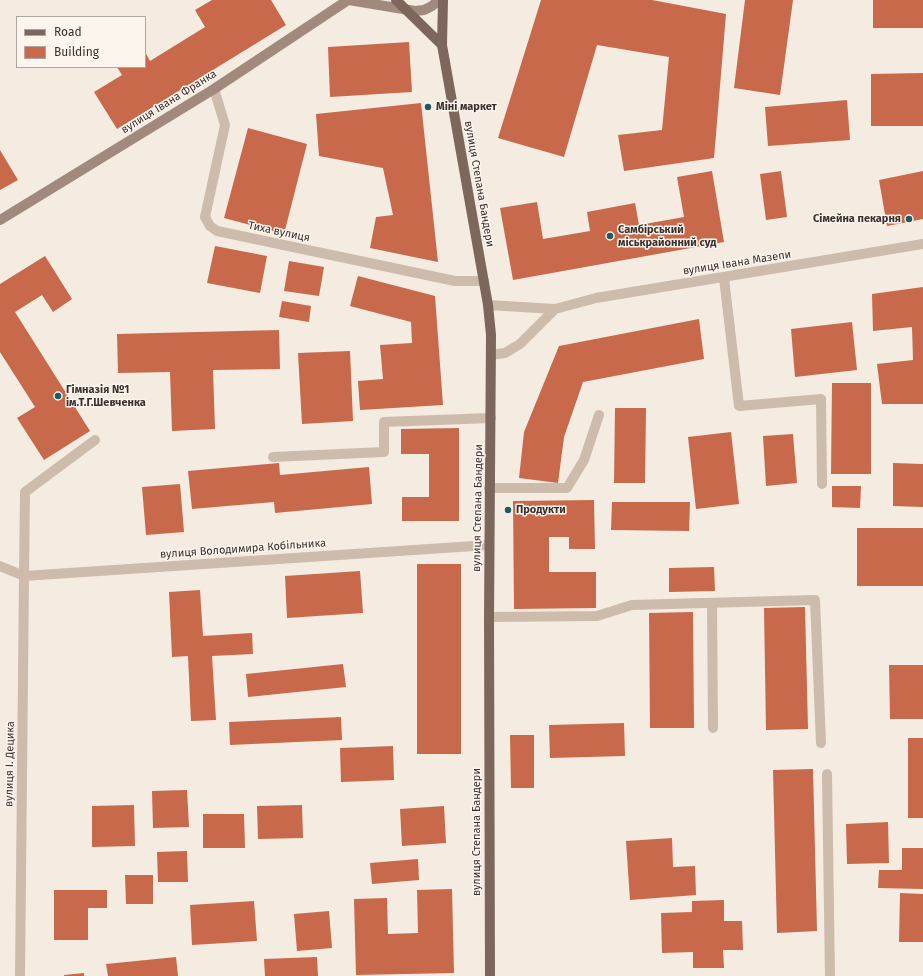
<!DOCTYPE html>
<html>
<head>
<meta charset="utf-8">
<style>
  body { margin:0 }
  #map { position:relative; width:923px; height:976px; overflow:hidden; background:#f4ebe1; font-family:"Fira Sans",sans-serif }
  canvas { display:block }
  .legend { position:absolute; left:16px; top:16px; width:130px; height:52px; box-sizing:border-box; background:#fbf5ee; border:1px solid #aea6a0; margin:0; padding:5px 7px; list-style:none; font-size:12px; color:#3b302b }
  .legend li { display:flex; align-items:center; gap:8px; height:20px }
  .legend b { width:20px; border:1px solid #aea6a0 }
</style>
</head>
<body>
<div id="map">
<canvas width="923" height="976"></canvas>
<ul class="legend">
<li><b style="height:5px;background:#7d675c"></b>Road</li>
<li><b style="height:11px;background:#c8694b"></b>Building</li>
</ul>
</div>
<script>
const ctx = document.querySelector('canvas').getContext('2d');
ctx.lineJoin = 'round';
function fillPath(path, color) { ctx.fillStyle = color; ctx.fill(path, 'evenodd'); }
const shape = rows => new Path2D(rows.map(r => 'M' + r).join(''));
function stroke(path, color, width, dash) { ctx.strokeStyle = color; ctx.lineWidth = width; ctx.lineCap = dash ? 'butt' : 'round'; ctx.setLineDash(dash || []); ctx.stroke(path); }
function write(font, color, halo, rows, align = 'center') {
  ctx.font = font + ' "Fira Sans",sans-serif'; ctx.lineWidth = 3; ctx.setLineDash([]); ctx.textBaseline = 'middle'; ctx.strokeStyle = halo; ctx.fillStyle = color; for (const [text, x, y, turn = 0] of rows) {
    ctx.save(); ctx.translate(x, y); ctx.rotate((+turn || 0) * Math.PI / 180); ctx.textAlign = isNaN(turn) ? turn : align; if (halo) ctx.strokeText(text, 0, 0); ctx.fillText(text, 0, 0); ctx.restore();
  }
}
const building = shape([
  [212,0,271,0,286,25,117,129,94,92,122,75,117,67,145,67,145,52,150,61,205,27,195,10],
  [541,0,652,0,726,14,714,158,624,171,618,135,662,130,669,57,597,45,564,157,498,138],
  [745,0,793,0,780,95,734,88],
  [873,0,923,0,923,28,873,28],
  [409,42,412,92,330,97,328,47],
  [923,73,923,126,871,126,871,74],
  [847,100,850,140,768,146,765,107],
  [421,103,429,178,438,262,370,248,376,217,393,215,383,168,319,156,316,114],
  [248,128,307,144,284,234,224,218],
  [0,150,18,180,0,190],
  [712,171,724,242,513,280,500,208,537,202,543,239,590,231,587,212,635,203,639,225,684,217,677,177],
  [781,171,787,217,766,220,760,174],
  [923,171,923,219,887,226,879,180],
  [215,246,267,256,260,293,207,283],
  [45,256,72,299,53,312,42,295,15,312,90,431,44,460,17,418,35,407,0,352,0,284],
  [289,261,324,267,319,296,284,291],
  [358,276,435,296,443,405,360,410,358,381,383,379,380,345,412,343,411,322,350,306],
  [923,287,923,404,882,404,877,364,913,360,912,327,873,331,872,294],
  [282,301,311,306,309,322,279,317],
  [699,319,704,359,583,382,564,437,558,483,519,478,524,432,559,346],
  [852,322,857,370,795,377,791,329],
  [279,330,280,369,213,370,215,429,172,431,170,372,118,373,117,334],
  [350,351,353,421,302,424,298,353],
  [832,383,871,383,871,474,831,474],
  [615,408,646,408,645,483,614,483],
  [459,428,459,521,402,521,402,497,429,497,429,454,401,454,401,429],
  [731,432,739,504,696,509,688,437],
  [793,434,797,483,766,486,763,436],
  [279,463,280,475,369,467,372,504,275,513,274,502,192,509,188,471],
  [893,463,923,464,923,507,893,506],
  [180,484,184,532,146,535,142,487],
  [832,486,861,486,860,508,832,507],
  [594,500,595,549,569,549,569,537,549,537,549,572,596,572,596,608,514,609,513,501],
  [612,502,690,502,689,531,611,530],
  [857,528,923,528,923,586,857,586],
  [417,564,461,564,461,754,417,754],
  [714,567,715,591,669,592,669,568],
  [360,571,363,613,287,618,285,576],
  [200,590,203,636,252,633,253,654,212,656,216,720,191,721,188,656,172,657,169,592],
  [805,607,808,729,766,730,764,608],
  [693,612,694,728,650,728,649,613],
  [343,664,346,687,248,697,246,674],
  [889,665,923,665,923,719,890,719],
  [341,717,342,740,230,745,229,722],
  [624,723,625,756,550,758,549,725],
  [510,735,534,735,534,788,511,788],
  [908,738,923,738,923,818,908,818],
  [393,746,394,780,341,782,340,748],
  [813,769,817,931,777,933,773,770],
  [187,790,189,827,153,828,152,791],
  [134,805,135,846,92,847,92,806],
  [302,805,303,838,258,839,257,806],
  [444,806,446,843,402,846,400,809],
  [203,814,244,814,245,848,203,848],
  [888,822,889,863,847,864,846,824],
  [672,838,673,867,695,866,696,895,630,900,626,841],
  [902,848,923,848,923,889,878,888,879,870,902,870],
  [187,851,188,882,158,882,157,852],
  [418,859,419,880,372,884,370,863],
  [125,875,153,875,153,904,126,904],
  [452,889,454,973,356,975,354,899,387,898,388,934,418,933,417,890],
  [54,890,107,890,107,908,88,908,88,940,54,940],
  [900,893,923,894,923,942,899,942],
  [724,900,724,921,742,921,743,950,723,950,724,968,693,968,693,952,662,953,661,913,692,912,692,901],
  [254,901,257,941,192,945,190,905],
  [329,911,332,948,297,951,294,914],
  [176,957,178,976,108,976,106,964],
  [317,957,318,976,265,976,264,959],
  [84,973,84,976,64,976,64,975]
]);
const lane = shape([
  [724,278,739,406,821,399,822,484],
  [273,457,384,452,384,422,491,418],
  [489,488,567,488,584,460,599,415],
  [24,576,25,492,95,440],
  [712,603,713,728],
  [489,617,597,616,632,605,815,600,821,743],
  [827,774,830,976]
]);
const street = shape([
  [214,89,225,125,205,217,210,226,217,231,455,281,484,281],
  [488,305,555,309,596,298,923,244],
  [491,355,505,353,520,344,555,309],
  [0,566,24,576,489,545],
  [20,976,24,576]
]);
const secondary = shape([
  [349,0,415,11,424,10,432,6,439,0],
  [0,220,214,89,348,0]
]);
const primary = shape([
  [396,0,442,45],
  [443,0,442,45,488,305,491,335,489,617,490,976]
]);
const markers = [
  [428,107,4,"#1f5a5e"],
  [909,219,4,"#1f5a5e"],
  [610,236,4,"#1f5a5e"],
  [58,396,4,"#1f5a5e"],
  [508,510,4,"#1f5a5e"]
];
const streetNames = [
  ["вулиця Івана Франка",169,102,-32],
  ["вулиця Степана Бандери",479,184,80],
  ["Тиха вулиця",279,232,12],
  ["вулиця Івана Мазепи",737,263,-9],
  ["вулиця Степана Бандери",478,508,-89],
  ["вулиця Володимира Кобільника",243,549,-4],
  ["вулиця І. Децика",10,764,-89],
  ["вулиця Степана Бандери",477,832,-90]
];
const poiNames = [
  ["Міні маркет",436,107],
  ["Сімейна пекарня",901,219,"right"],
  ["Самбірський",618,230],
  ["міськрайонний суд",618,243],
  ["Гімназія №1",66,390],
  ["ім.Т.Г.Шевченка",66,403],
  ["Продукти",516,510]
];
fillPath(building, '#c8694b');
stroke(lane, '#cdbbac', 10);
stroke(street, '#cdbbac', 10);
stroke(secondary, '#a18a7d', 10);
stroke(primary, '#7d675c', 10);
for (const [x, y, r, color] of markers) { const dot = new Path2D(); dot.arc(x, y, r, 0, 2 * Math.PI); ctx.fillStyle = color; ctx.fill(dot); stroke(dot, '#fbf5ee', 1.5); }
write('11px', '#3b302b', '#fbf5ee', streetNames);
write('bold 11px', '#3b302b', '#fbf5ee', poiNames, 'left');
</script>
</body>
</html>
